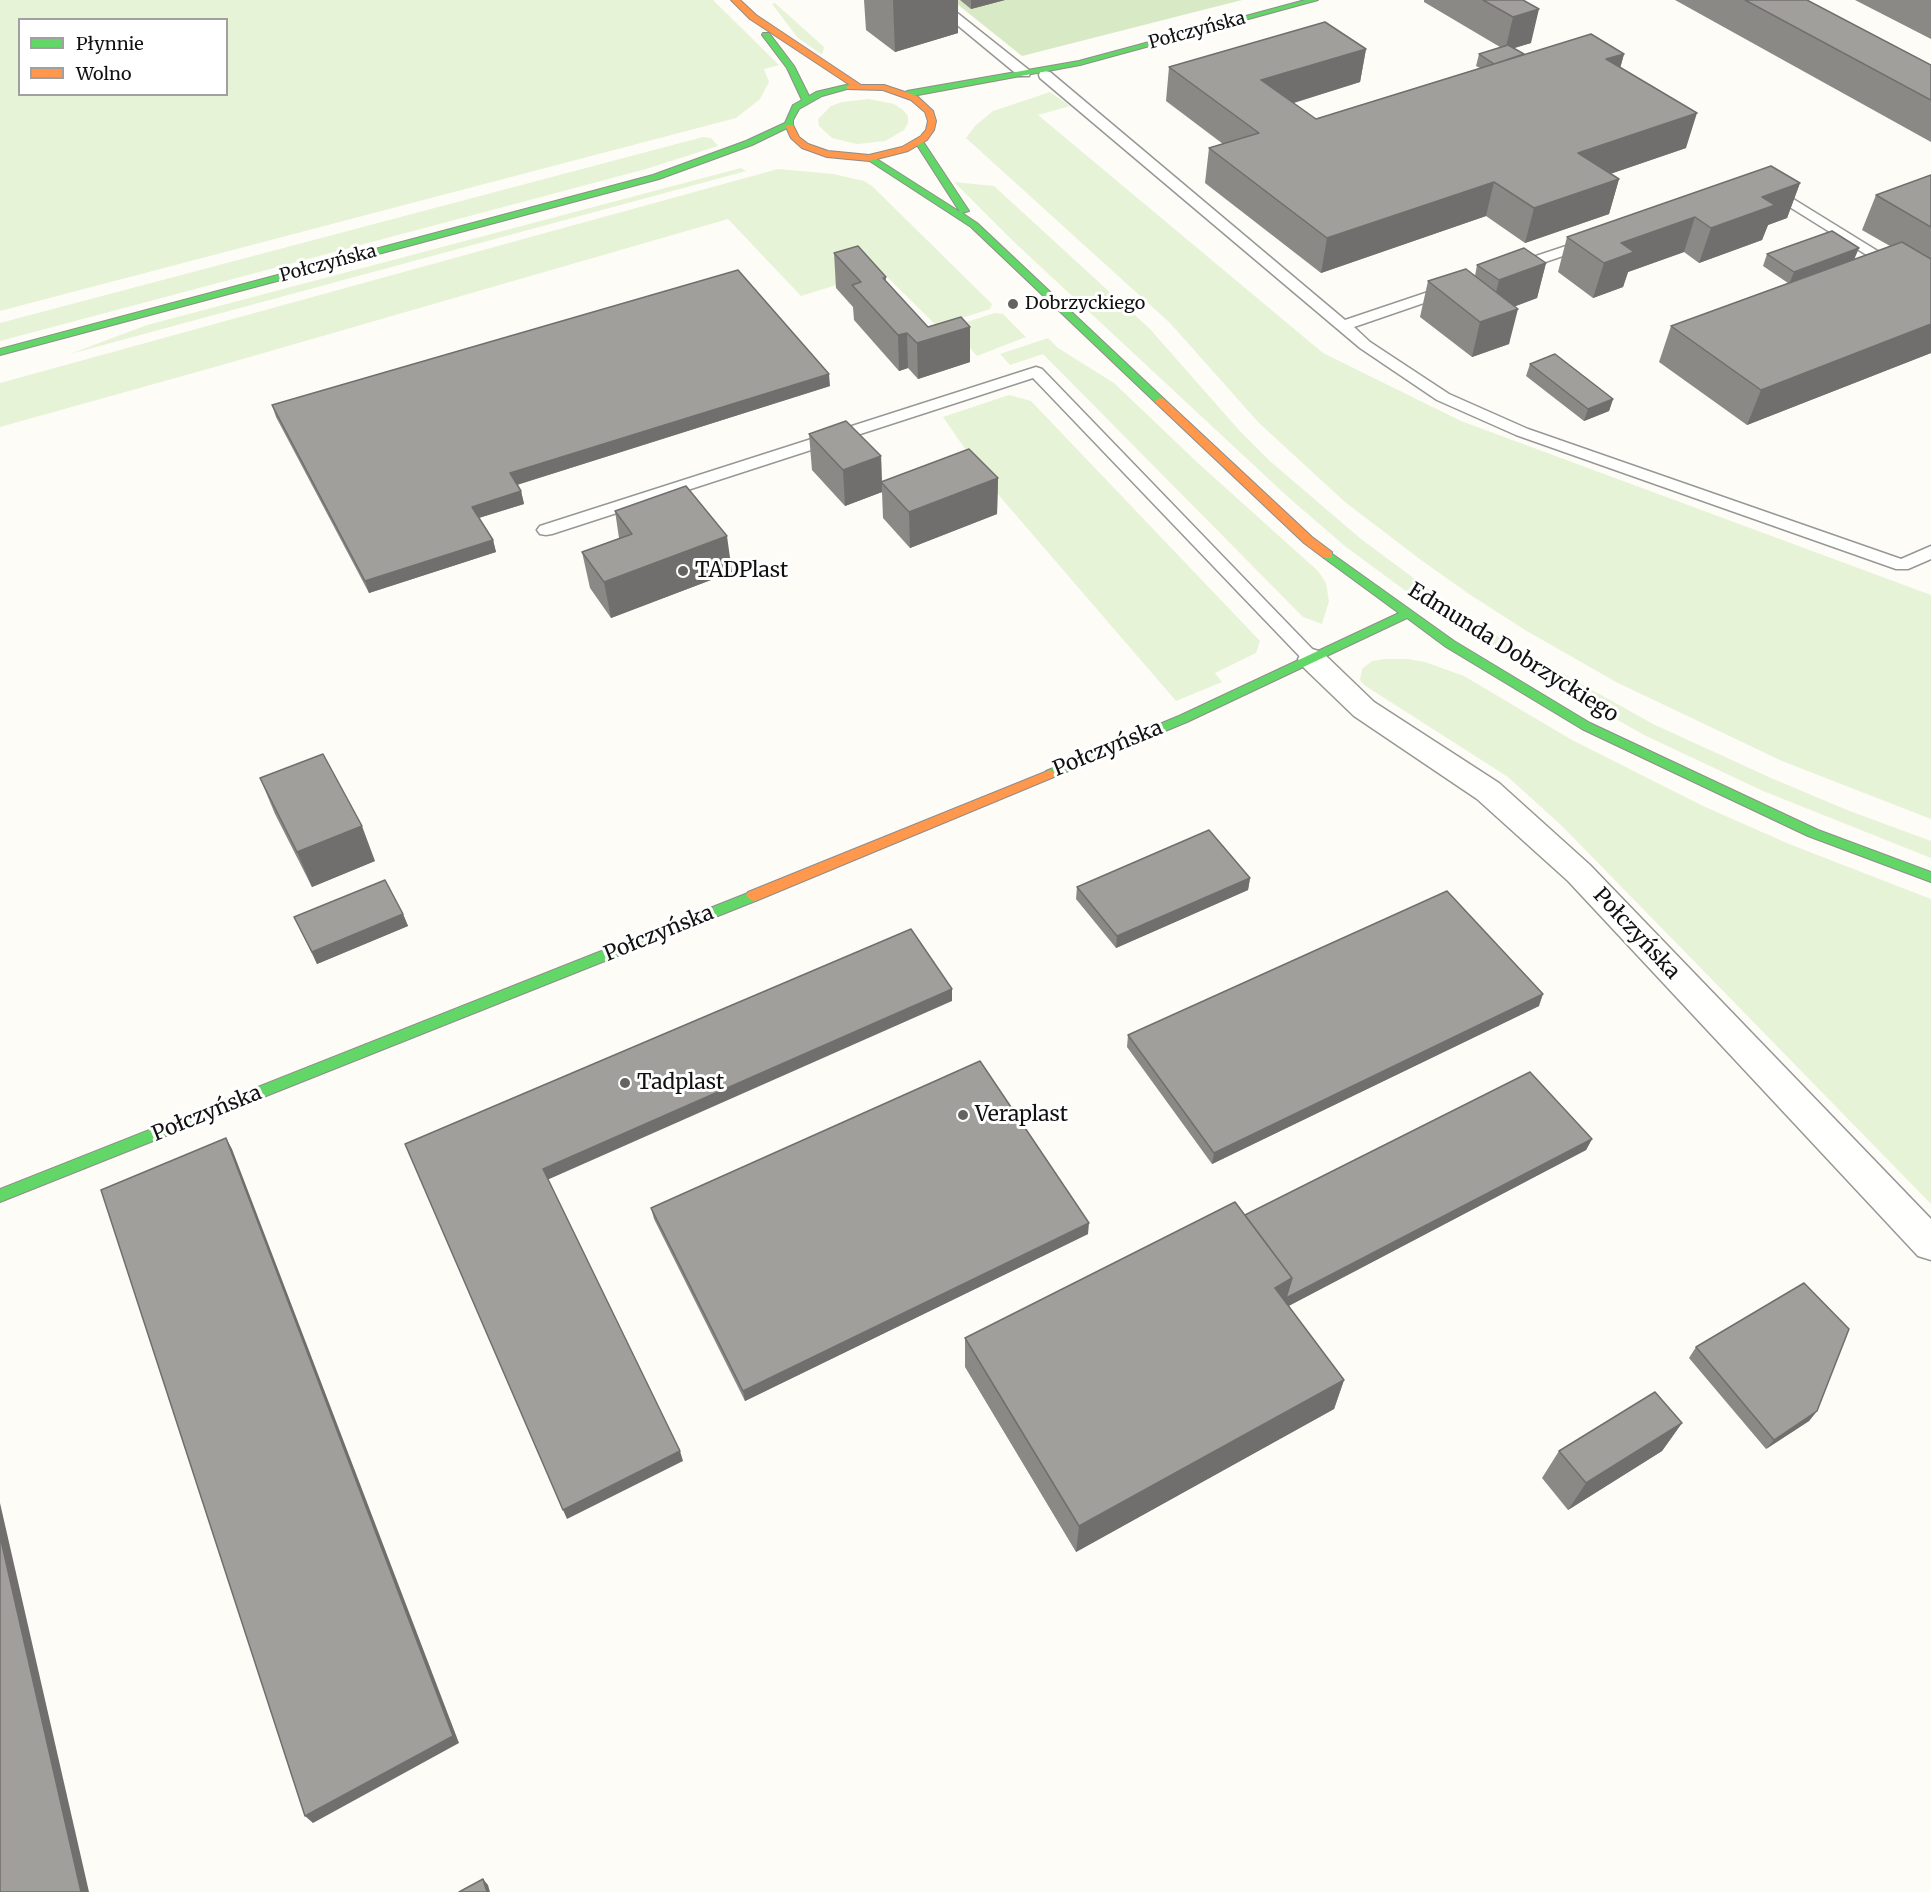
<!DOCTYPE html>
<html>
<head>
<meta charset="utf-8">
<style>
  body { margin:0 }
  #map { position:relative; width:1931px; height:1892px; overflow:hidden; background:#fdfcf7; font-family:Merriweather,serif }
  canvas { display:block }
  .legend { position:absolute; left:18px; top:18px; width:210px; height:78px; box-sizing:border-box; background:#fff; border:2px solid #a0a0a0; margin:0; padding:8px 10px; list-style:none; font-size:18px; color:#111 }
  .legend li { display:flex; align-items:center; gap:12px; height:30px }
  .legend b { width:30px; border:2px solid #a0a0a0 }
</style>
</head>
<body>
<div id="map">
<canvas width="1931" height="1892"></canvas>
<ul class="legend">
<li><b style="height:8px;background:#63d668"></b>Płynnie</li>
<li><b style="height:8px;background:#ff974d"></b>Wolno</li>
</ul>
</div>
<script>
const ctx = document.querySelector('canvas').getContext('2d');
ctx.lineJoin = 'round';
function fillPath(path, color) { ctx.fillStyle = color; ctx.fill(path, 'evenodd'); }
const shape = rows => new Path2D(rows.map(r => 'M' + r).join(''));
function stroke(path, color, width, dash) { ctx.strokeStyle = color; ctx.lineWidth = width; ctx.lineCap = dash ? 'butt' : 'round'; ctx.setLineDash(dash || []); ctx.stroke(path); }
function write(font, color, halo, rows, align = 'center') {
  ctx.font = font + ' Merriweather,serif'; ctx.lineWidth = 6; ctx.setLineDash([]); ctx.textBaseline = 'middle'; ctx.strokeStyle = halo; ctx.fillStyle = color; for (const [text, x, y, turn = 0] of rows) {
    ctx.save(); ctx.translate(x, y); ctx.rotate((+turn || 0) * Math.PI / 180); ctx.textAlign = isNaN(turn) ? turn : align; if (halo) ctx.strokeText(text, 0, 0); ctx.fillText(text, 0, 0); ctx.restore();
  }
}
const green = shape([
  [0,0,713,0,779,65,764,69,769,82,760,99,736,118,0,311],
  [20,20,226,20,226,94,20,94],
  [775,3,824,47,823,53,821,54,798,38,772,4],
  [1050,92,1070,106,1038,115,1323,353,1461,421,1931,595,1931,819,1782,761,1616,682,1525,630,1469,594,1421,560,1345,502,1259,423,1170,323,966,138,975,126,993,111],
  [869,99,894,104,903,110,908,116,908,123,904,130,885,141,857,144,832,138,819,126,818,119,831,106,842,102],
  [703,137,711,138,718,146,646,169,0,341,0,323],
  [741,168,746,171,70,354,147,325],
  [778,169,833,174,864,181,872,186,992,304,990,309,937,326,881,271,801,296,728,219,229,363,0,427,0,383],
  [954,182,994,186,1150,329,1238,429,1271,462,1361,539,1450,605,1508,643,1653,724,1771,778,1847,810,1931,841,1931,858,1763,791,1644,735,1496,651,1437,614,1346,547,1288,497,1013,241],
  [995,313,1003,314,1026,337,977,356,951,327],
  [1048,338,1058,348,1114,383,1199,464,1318,571,1326,583,1329,601,1322,624,1303,617,1043,354,1010,365,1000,354],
  [1009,395,1031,401,1260,641,1256,653,1215,673,1222,682,1176,701,990,485,943,417],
  [1384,659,1408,659,1425,662,1464,676,1572,740,1703,806,1789,844,1931,899,1931,1204,1563,827,1508,777,1364,685,1360,680,1362,669,1372,661]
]);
const forest = shape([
  [952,0,1242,0,1022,56]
]);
const lane = shape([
  [927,0,941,0,1029,70,1030,73,1029,76,1019,76,927,0],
  [1045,71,1050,72,1345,320,1446,286,1456,286,1458,289,1456,292,1354,327,1370,342,1449,394,1528,429,1901,559,1931,546,1931,559,1908,569,1896,569,1516,435,1437,400,1360,348,1040,78,1039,75,1040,72,1045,71],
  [1769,184,1931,284,1931,295,1764,191,1762,188,1764,185,1769,184],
  [1590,238,1595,239,1597,242,1595,245,1519,271,1509,271,1507,268,1509,265,1590,238],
  [1036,367,1042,369,1318,655,1321,659,1318,663,1312,665,1306,663,1033,378,552,534,546,535,540,534,537,530,540,526,1036,367]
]);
const street = shape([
  [1312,649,1322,652,1374,702,1499,783,1590,865,1931,1219,1931,1260,1918,1256,1568,881,1477,799,1354,716,1302,666,1298,659,1302,652,1312,649]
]);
const fast = shape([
  [1305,0,1318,0,1080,65,907,97,903,94,907,91,1079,61,1305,0],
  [763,33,769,33,794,66,809,96,816,92,850,84,854,87,822,96,799,109,793,120,793,129,787,128,752,145,659,179,0,355,0,349,653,175,746,141,785,123,793,105,802,100,787,68,762,35,763,33],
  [916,140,922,140,969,211,962,213,977,223,1164,399,1164,403,1156,403,971,227,865,158,872,156,960,212,915,142,916,140],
  [1328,551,1454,641,1590,723,1818,830,1931,872,1931,882,1808,836,1582,729,1446,647,1407,618,1187,722,1054,777,1046,777,1044,774,1046,771,1179,716,1399,613,1324,558,1322,555,1328,551],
  [753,891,760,896,758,900,0,1202,0,1189,753,891]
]);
const slow = shape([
  [731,0,740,0,756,15,861,85,884,85,917,96,933,111,936,121,934,130,927,140,908,151,869,161,827,157,802,148,791,138,786,127,787,125,793,125,799,137,808,144,828,151,869,155,902,147,921,136,926,130,928,121,925,112,911,100,883,90,847,89,846,87,850,85,750,19,731,0],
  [1160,398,1164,399,1312,537,1332,552,1332,558,1324,558,1304,543,1156,403,1155,401,1160,398],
  [1050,770,1056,774,1054,777,758,900,753,901,746,896,748,892,1050,770]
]);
const wall = shape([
  [864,0,957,0,958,33,895,52,866,30],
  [960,0,1005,0,971,9],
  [1424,0,1523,0,1531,43,1513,48,1524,54,1624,54,1620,68,1686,148,1610,174,1619,179,1609,214,1525,243,1486,216,1321,273,1205,183,1209,148,1223,144,1166,101,1169,67,1366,49,1360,82,1294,103,1316,119,1480,68,1476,66,1479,54,1500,47,1424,2],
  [1675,0,1807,0,1931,65,1931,142],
  [1855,0,1931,0,1931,39],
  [1931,175,1931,353,1747,425,1659,362,1671,326,1788,283,1763,266,1767,254,1855,259,1890,246,1862,230,1876,195],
  [1800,183,1787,218,1768,225,1762,240,1699,263,1684,252,1628,272,1623,287,1593,298,1558,272,1567,237],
  [834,253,886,277,886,281,928,327,970,327,970,362,918,379,908,368,899,371,854,320,853,307,836,288],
  [1546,263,1537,298,1515,306,1509,344,1472,357,1420,317,1428,281,1475,276,1477,265],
  [1530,364,1613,399,1609,411,1584,421,1526,376],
  [830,386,517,485,521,491,524,504,479,518,493,540,496,552,369,593,276,417,272,405],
  [809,434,881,456,882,482,998,478,997,514,910,548,883,518,882,492,845,506,812,470],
  [615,511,732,572,611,618,590,588,582,552,619,538],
  [260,778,375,861,312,887,275,814],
  [1250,878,1248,890,1116,948,1076,899,1077,887],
  [403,914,408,926,317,964,294,917],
  [1539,1006,1212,1164,1127,1047,1128,1035],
  [1592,1139,1586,1150,1288,1306,1344,1380,1334,1409,1076,1552,965,1367,965,1338,1245,1215],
  [651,1208,1088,1234,745,1401,654,1219],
  [1696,1347,1817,1411,1809,1421,1766,1449,1689,1358],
  [1682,1423,1662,1451,1568,1510,1542,1478,1559,1451]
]);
const shadedWall = shape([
  [893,0,958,0,958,33,895,52],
  [971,0,1005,0,971,9],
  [1539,9,1531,43,1505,51,1513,17],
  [1366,49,1360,82,1257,114,1261,80],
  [1624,54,1615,87,1606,59],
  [1697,113,1686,148,1569,188,1578,153],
  [1619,179,1609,214,1525,243,1534,208],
  [1494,182,1486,216,1321,273,1327,238],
  [1800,183,1787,218,1768,225,1762,240,1699,263,1711,228,1762,197],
  [1695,217,1684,252,1628,272,1623,287,1593,298,1604,263,1621,243],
  [1859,248,1854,260,1789,284,1794,272],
  [1546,263,1537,298,1490,316,1499,280],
  [1518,309,1509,344,1472,357,1480,322],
  [1931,324,1931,353,1747,425,1761,390],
  [970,327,970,362,918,379,917,343],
  [907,333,908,368,899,371,898,335],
  [829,374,830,386,513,486,510,473],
  [1613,399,1609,411,1584,421,1588,409],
  [881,456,882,492,845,506,843,470],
  [998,478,997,514,910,548,909,512],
  [521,491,524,504,475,519,472,507],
  [727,536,732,572,611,618,604,582],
  [493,540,496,552,369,593,365,581],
  [362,826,375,861,312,887,297,852],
  [1250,878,1248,890,1116,948,1117,936],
  [403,914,408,926,317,964,312,952],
  [952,989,952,1001,547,1180,543,1169],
  [1543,994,1539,1006,1212,1164,1214,1153],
  [226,1138,232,1149,459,1743,313,1823,305,1816],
  [1592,1139,1586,1150,1283,1309,1275,1288,1292,1278],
  [1089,1223,1088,1234,745,1401,743,1391],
  [1344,1380,1334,1409,1076,1552,1079,1526],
  [1817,1411,1809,1421,1766,1449,1774,1440],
  [1682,1423,1662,1451,1568,1510,1586,1483],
  [680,1451,683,1461,567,1519,563,1510],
  [0,1503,89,1892,81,1892,0,1536],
  [483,1879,488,1885,490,1892,487,1892]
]);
const building = shape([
  [1483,0,1523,0,1539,9,1513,17,1483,0],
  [1745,0,1807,0,1931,65,1931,100,1745,0],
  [1325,22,1366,49,1261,80,1316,119,1591,34,1624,54,1606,59,1697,113,1578,153,1619,179,1534,208,1494,182,1327,238,1209,148,1259,133,1169,67,1325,22],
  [1508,45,1524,54,1494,64,1479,54,1508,45],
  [1771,166,1800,183,1762,197,1775,205,1711,228,1695,217,1621,243,1634,252,1604,263,1567,237,1771,166],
  [1931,175,1931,227,1876,195,1931,175],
  [1832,231,1859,248,1794,272,1767,254,1832,231],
  [1902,242,1931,259,1931,324,1761,390,1671,326,1902,242],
  [858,246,886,277,883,278,928,327,961,317,970,327,917,343,907,333,898,335,852,285,861,282,834,253,858,246],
  [1524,248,1546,263,1499,280,1477,265,1524,248],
  [1466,269,1518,309,1480,322,1428,281,1466,269],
  [738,270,829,374,510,473,521,491,472,507,493,540,365,581,272,405,738,270],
  [1555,354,1613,399,1588,409,1530,364,1555,354],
  [846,421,881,456,843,470,809,434,846,421],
  [969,449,998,478,909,512,881,482,969,449],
  [686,486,727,536,604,582,582,552,632,534,615,511,686,486],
  [323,754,362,826,297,852,260,778,323,754],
  [1209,830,1250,878,1117,936,1077,887,1209,830],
  [385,880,403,914,312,952,294,917,385,880],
  [1447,891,1543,994,1214,1153,1128,1035,1447,891],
  [911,929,952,989,543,1169,680,1451,563,1510,405,1144,911,929],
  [980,1061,1089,1223,743,1391,651,1208,980,1061],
  [1530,1072,1592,1139,1286,1298,1292,1278,1245,1215,1530,1072],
  [226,1138,453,1736,305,1816,101,1190,226,1138],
  [1235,1202,1292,1278,1275,1288,1344,1380,1079,1526,965,1338,1235,1202],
  [1804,1283,1849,1329,1817,1411,1774,1440,1696,1347,1804,1283],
  [1655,1392,1682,1423,1586,1483,1559,1451,1655,1392],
  [0,1536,81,1892,0,1892,0,1536],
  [483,1879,487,1892,459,1892,483,1879]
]);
const markers = [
  [1013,304,6,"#646362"],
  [683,571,6,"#646362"],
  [625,1083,6,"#646362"],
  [963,1115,6,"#646362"]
];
const farStreetnames = [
  ["Połczyńska",1197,31,-15],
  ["Połczyńska",328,264,-15]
];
const farPoinames = [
  ["Dobrzyckiego",1025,304]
];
const poiNames = [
  ["TADPlast",695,571],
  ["Tadplast",637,1083],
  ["Veraplast",975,1115]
];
const streetNames = [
  ["Edmunda Dobrzyckiego",1513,653,32],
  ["Połczyńska",1108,749,-22],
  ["Połczyńska",659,934,-22],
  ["Połczyńska",1636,934,47],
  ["Połczyńska",207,1114,-22]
];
fillPath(green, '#e7f3d7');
fillPath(forest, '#d8eac5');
stroke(lane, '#979795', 3);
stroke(street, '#979795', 3);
stroke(fast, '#8e8d8b', 2);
stroke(slow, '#8e8d8b', 2);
fillPath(lane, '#fffffe');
fillPath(street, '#fffffe');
fillPath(fast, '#63d668');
fillPath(slow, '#ff974d');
fillPath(wall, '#8a8986');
fillPath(shadedWall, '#716f6d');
fillPath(building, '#a19f9c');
stroke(building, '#716f6d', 1.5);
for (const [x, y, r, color] of markers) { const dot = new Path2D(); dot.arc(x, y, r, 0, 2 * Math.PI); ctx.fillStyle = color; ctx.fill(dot); stroke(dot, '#fff', 2); }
write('18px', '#111', '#fff', farStreetnames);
write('18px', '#111', '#fff', farPoinames, 'left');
write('21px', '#111', '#fff', poiNames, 'left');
write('21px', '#111', '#fff', streetNames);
</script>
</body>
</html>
